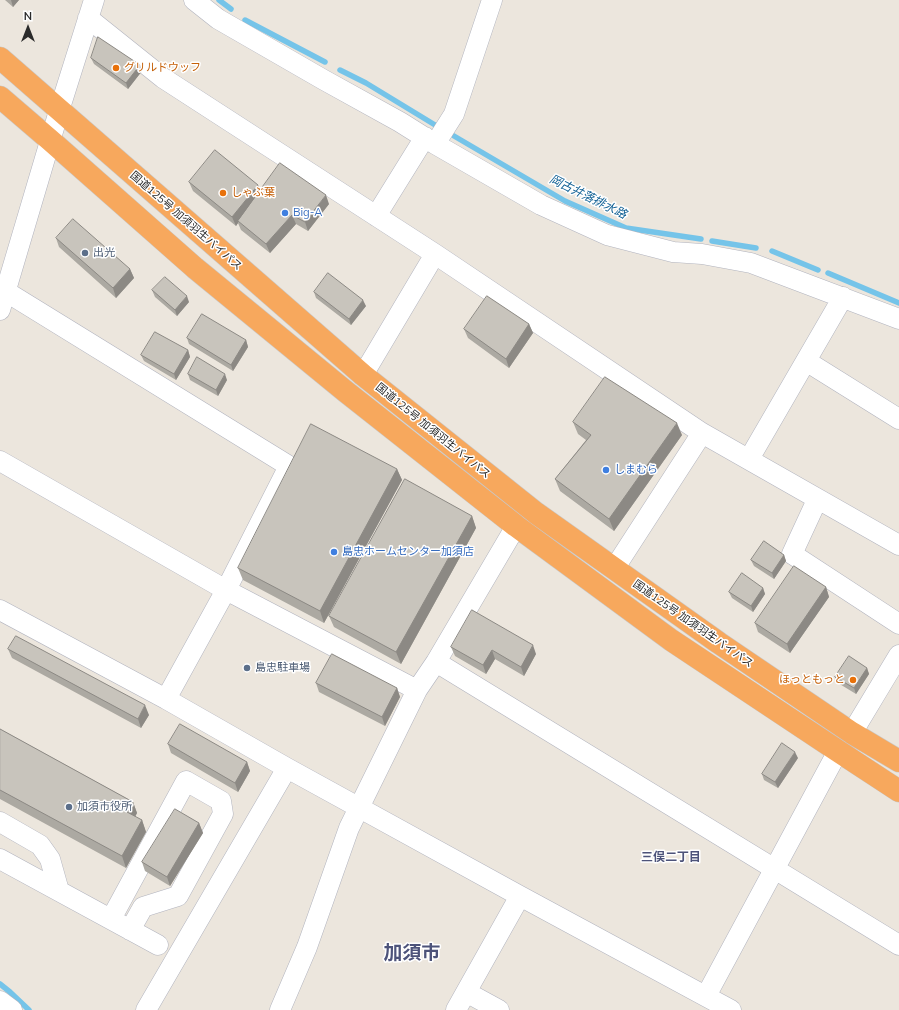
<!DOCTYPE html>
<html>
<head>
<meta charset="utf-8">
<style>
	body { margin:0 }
	#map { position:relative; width:899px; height:1010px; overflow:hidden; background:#ece6dd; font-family:Mulish,sans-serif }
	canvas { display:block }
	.north { position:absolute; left:8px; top:8px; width:40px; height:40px; -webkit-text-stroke:3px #fff; paint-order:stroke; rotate:0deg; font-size:11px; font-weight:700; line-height:16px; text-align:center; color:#2b2b2b }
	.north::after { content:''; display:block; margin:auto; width:14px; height:18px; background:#2b2b2b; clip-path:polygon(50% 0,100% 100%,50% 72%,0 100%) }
</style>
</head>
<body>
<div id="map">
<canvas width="899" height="1010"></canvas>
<div class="north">N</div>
</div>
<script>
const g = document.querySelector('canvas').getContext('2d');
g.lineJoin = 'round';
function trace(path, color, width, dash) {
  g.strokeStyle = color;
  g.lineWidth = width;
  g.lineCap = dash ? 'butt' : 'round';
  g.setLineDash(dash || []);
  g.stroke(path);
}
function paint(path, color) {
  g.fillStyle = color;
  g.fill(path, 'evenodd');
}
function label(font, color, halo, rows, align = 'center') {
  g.font = font + ' Mulish,"Noto Sans JP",sans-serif';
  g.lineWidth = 3;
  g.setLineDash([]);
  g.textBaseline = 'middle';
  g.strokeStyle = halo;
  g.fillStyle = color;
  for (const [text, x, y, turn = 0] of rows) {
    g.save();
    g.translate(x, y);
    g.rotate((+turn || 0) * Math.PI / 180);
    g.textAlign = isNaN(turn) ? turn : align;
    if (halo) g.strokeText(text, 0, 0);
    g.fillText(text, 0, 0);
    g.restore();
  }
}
trace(new Path2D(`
	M219,0L231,9
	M245,20L325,62
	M340,70L366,83L440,128
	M454,136L565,201L626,228L701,239
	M712,241L756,248
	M772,251L818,270
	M828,273L899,303
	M0,984L10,992L29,1010`), '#75c4e9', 5.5);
const minor = new Path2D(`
	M194,0L218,19L324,80L400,122L435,144L541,205L607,235L673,252L702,254L751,263L899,319
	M88,18L163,78L435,254L702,433L899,545
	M435,144L454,114L492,0
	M376,216L425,137
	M0,290L5,291L289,466L226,590L166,699
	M0,310L59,111L94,0
	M806,361L899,419
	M363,375L435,254
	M749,459L843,297
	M0,461L226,590L417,690
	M817,500L792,554L899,624
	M614,569L702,433
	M0,610L166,699L287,768L520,896L731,1010
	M436,662L899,945
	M852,733L899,655
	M0,822L40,845L50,859L59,891
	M0,859L158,945
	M111,919L186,781L221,801L223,814L178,896L143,907L130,930
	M466,992L499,1010
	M706,996L838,751
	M0,1001L12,1010
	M146,1010L287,768
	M280,1010L307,947L349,828L417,690L436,662L516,526
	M456,1010L520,896`);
const highway = new Path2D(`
	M0,58L363,375L536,513L719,643L852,733L899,761
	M0,97L50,140L195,268L345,391L516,526L671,640L838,751L899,791`);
trace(minor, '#b1b3be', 21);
trace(highway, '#c8c8c8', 23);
trace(minor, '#fff', 20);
trace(highway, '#f7a85d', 22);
paint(new Path2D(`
	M5,0H19L13,7Z
	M91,58L142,71L128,89L94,64Z
	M189,182L260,191L329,204L308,231L296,224L270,253L241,230L238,223L236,226L193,191Z
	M56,238L130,269L134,278L116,298L59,247Z
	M152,290L189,302L177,316L155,297Z
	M314,292L366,306L351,325L316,298Z
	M529,324L533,333L509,368L468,338L464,329Z
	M187,338L246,340L248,347L233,371L189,344Z
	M188,350L190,357L176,380L144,361L141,355Z
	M188,374L227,380L218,396L190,380Z
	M573,422L682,435L614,531L560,491L555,479L586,440L578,434Z
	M397,469L402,480L324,623L243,580L238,568Z
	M472,516L476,528L401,664L334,627L329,616Z
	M784,555L786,561L774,579L754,566L751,560Z
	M826,587L829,597L790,653L758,632L755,623Z
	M763,588L765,594L753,612L732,598L729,592Z
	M451,647L536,654L524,676L495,659L486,674L455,656Z
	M8,649L149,715L141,728L12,658Z
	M867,668L869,674L856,694L838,683L835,677Z
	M316,683L397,688L400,697L385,726L319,692Z
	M0,729L133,802L137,813L135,817L142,820L146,832L126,868L0,799Z
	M168,744L247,762L250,771L238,792L171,753Z
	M798,758L778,788L764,780L762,774Z
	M199,823L203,833L170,886L145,871L142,862Z`), '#aca9a2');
paint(new Path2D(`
	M11,0H19L13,7Z
	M140,65L142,71L128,89L126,83Z
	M258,185L262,194L238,221V223L236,226L232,217Z
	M326,195L329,204L308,231L305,222Z
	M292,215L296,224L270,253L266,244Z
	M130,269L134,278L116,298L113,288Z
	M187,296L189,302L177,316L175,310Z
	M363,300L366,306L351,325L349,319Z
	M529,324L533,333L509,368L506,359Z
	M246,340L248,347L233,371L231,365Z
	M188,350L190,357L176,380L174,374Z
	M225,374L227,380L218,396L216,390Z
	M677,423L682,435L614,531L609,519Z
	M397,469L402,480L324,623L320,611Z
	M472,516L476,528L401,664L396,652Z
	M784,555L786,561L774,579L772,573Z
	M826,587L829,597L790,653L787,644Z
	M763,588L765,594L753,612L751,606Z
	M533,645L536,654L524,676L521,667Z
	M492,650L495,659L486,674L483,665Z
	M867,668L869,674L856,694L854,688Z
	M397,688L400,697L385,726L382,717Z
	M145,705L149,715L141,728L138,719Z
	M795,752L798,758L778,788L775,782Z
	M247,762L250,771L238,792L235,783Z
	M133,802L137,813L131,824L127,812Z
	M142,820L146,832L126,868L122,856Z
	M199,823L203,833L170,886L167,877Z`), '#8c8984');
const building = new Path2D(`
	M98,37L140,65L126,83L91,58Z
	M215,150L258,185L232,217L189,182Z
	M280,163L326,195L305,222L292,215L266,244L238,221Z
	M73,219L130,269L113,288L56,238Z
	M328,273L363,300L349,319L314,292Z
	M165,277L187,296L175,310L152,290Z
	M487,296L529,324L506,359L464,329Z
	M202,314L246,340L231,365L187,338Z
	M155,332L188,350L174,374L141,355Z
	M197,357L225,374L216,390L188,374Z
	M605,377L677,423L609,519L555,479L591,435L573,422Z
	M311,424L397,469L320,611L238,568Z
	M405,479L472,516L396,652L329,616Z
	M764,541L784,555L772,573L751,560Z
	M794,566L826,587L787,644L755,623Z
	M742,573L763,588L751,606L729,592Z
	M472,610L533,645L521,667L492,650L483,665L451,647Z
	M16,636L145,705L138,719L8,649Z
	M332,654L397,688L382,717L316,683Z
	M849,656L867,668L854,688L835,677Z
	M180,724L247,762L235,783L168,744Z
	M0,729L133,802L127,812L142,820L122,856L0,790Z
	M782,743L795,752L775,782L762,774Z
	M175,809L199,823L167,877L142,862Z`);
paint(building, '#c8c4bc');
trace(building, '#8c8984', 1);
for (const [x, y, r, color] of [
	[116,68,4,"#e8710a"],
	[223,193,4,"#e8710a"],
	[285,213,4,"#3f7fe0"],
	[85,253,4,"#5c6f8a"],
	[606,470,4,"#3f7fe0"],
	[334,552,4,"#3f7fe0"],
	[247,668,4,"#5c6f8a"],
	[853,680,4,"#e8710a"],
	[69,807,4,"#5c6f8a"]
]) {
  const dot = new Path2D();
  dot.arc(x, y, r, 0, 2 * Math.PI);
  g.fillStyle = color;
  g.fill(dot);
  trace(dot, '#fff', 1.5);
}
label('11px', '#c56008', '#fff', [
	["グリルドウッフ",124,68],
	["しゃぶ葉",231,193],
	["ほっともっと",845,680,"right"]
], 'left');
label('11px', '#366cbe', '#fff', [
	["Big-A",293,213],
	["しまむら",614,470],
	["島忠ホームセンター加須店",342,552]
], 'left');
label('11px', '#2b2b2b', '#fff', [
	["国道125号 加須羽生バイパス",186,221,41],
	["国道125号 加須羽生バイパス",433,431,39],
	["国道125号 加須羽生バイパス",693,624,35]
]);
label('11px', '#4e5e75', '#fff', [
	["出光",93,253],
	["島忠駐車場",255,668],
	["加須市役所",77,807]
], 'left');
label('italic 12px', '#136296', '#fff', [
	["岡古井落排水路",588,197,26]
]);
label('bold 12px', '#4d537a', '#fff', [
	["三俣二丁目",671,857]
]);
label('bold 19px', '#4d537a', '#fff', [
	["加須市",412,953]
]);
</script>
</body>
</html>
